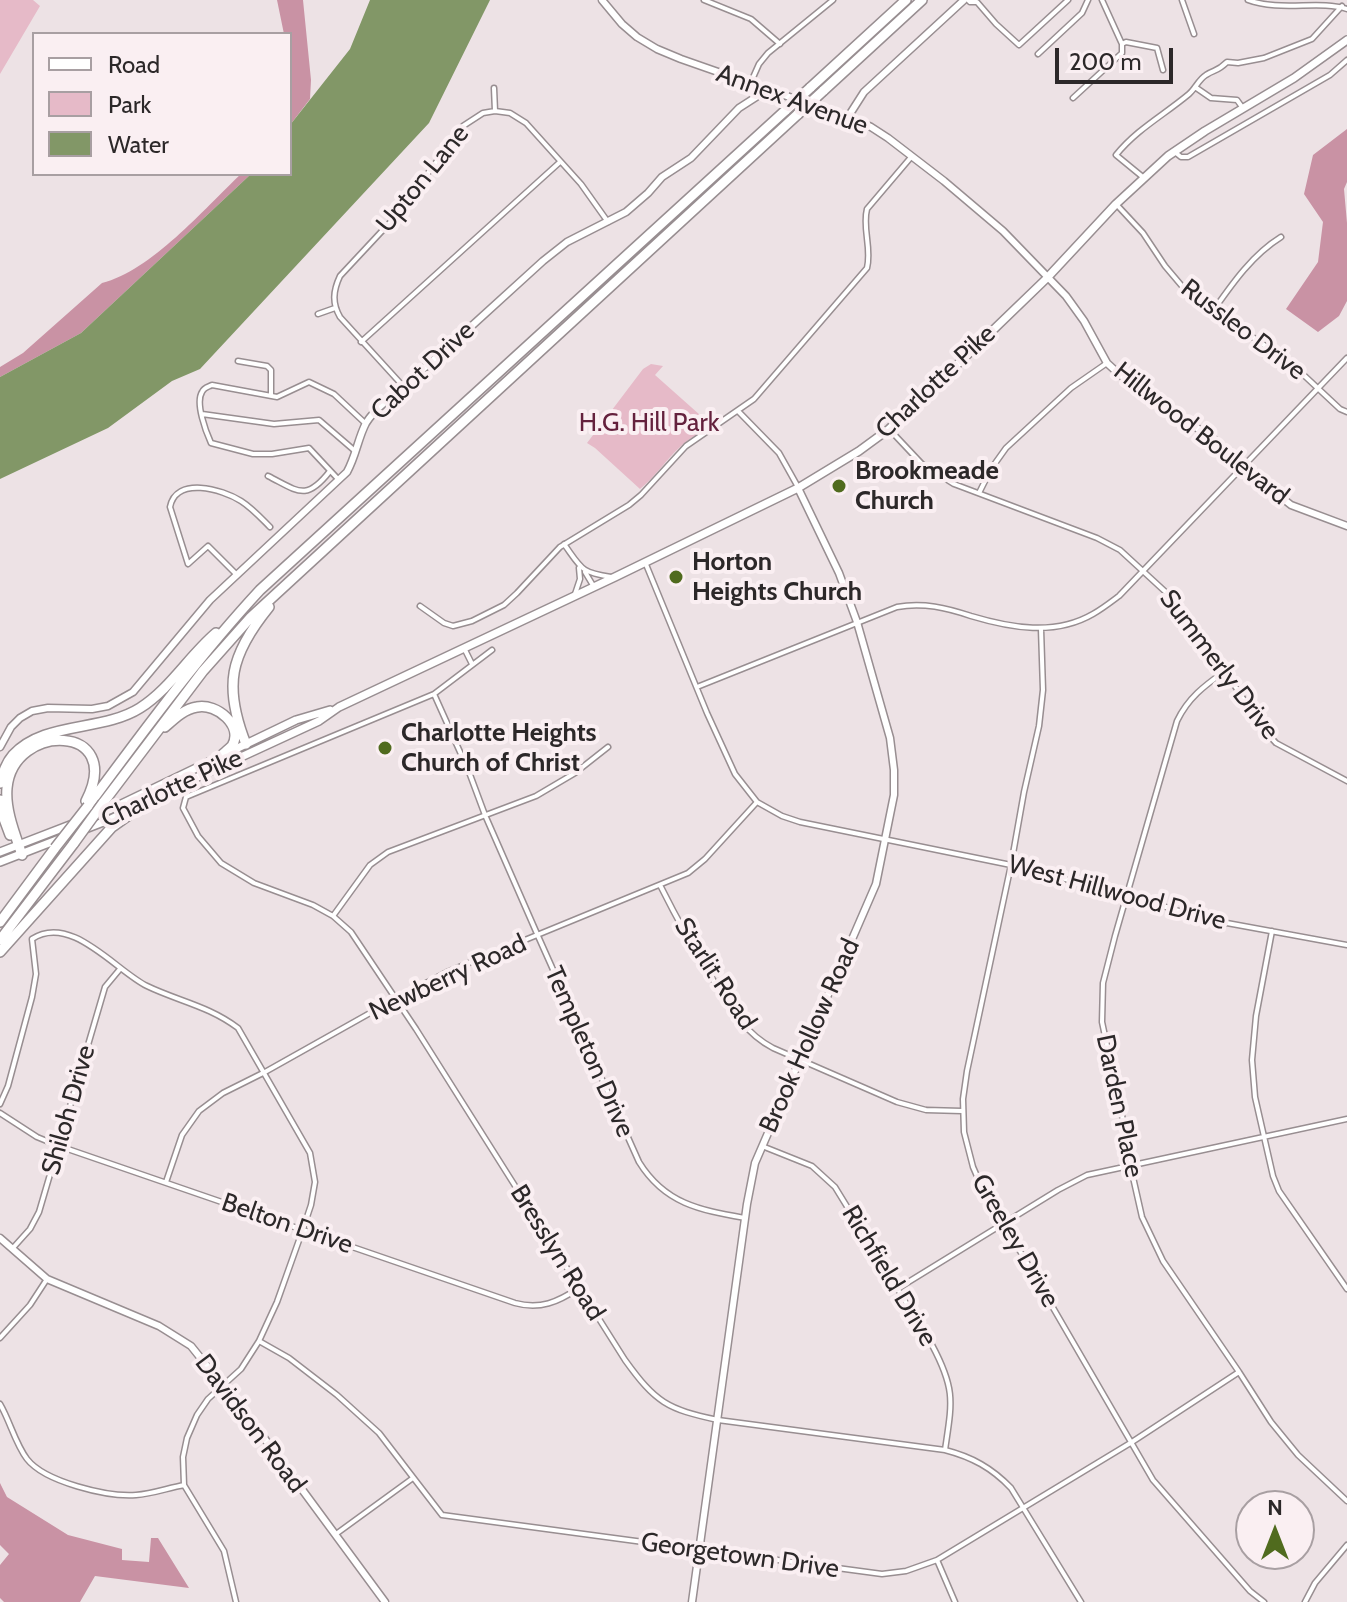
<!DOCTYPE html>
<html>
<head>
<meta charset="utf-8">
<style>
	body { margin:0 }
	#map { position:relative; width:1347px; height:1602px; overflow:hidden; background:#ede2e5; font-family:Cabin,sans-serif }
	canvas { display:block }
	.legend { position:absolute; left:32px; top:32px; width:260px; height:144px; box-sizing:border-box; background:#faeff2; border:2px solid #a89fa2; margin:0; padding:10px 14px; list-style:none; font-size:24px; color:#2c2829 }
	.legend li { display:flex; align-items:center; gap:16px; height:40px }
	.legend b { width:40px; border:2px solid #a89fa2 }
	.north { position:absolute; left:1235px; top:1490px; width:80px; height:80px; box-sizing:border-box; background:#faeff2; border:2px solid #a89fa2; border-radius:50%; rotate:0deg; font-size:22px; font-weight:700; line-height:32px; text-align:center; color:#2c2829 }
	.north::after { content:''; display:block; margin:auto; width:28px; height:36px; background:#506b1e; clip-path:polygon(50% 0,100% 100%,50% 72%,0 100%) }
	.scale { position:absolute; left:1055px; top:48px; width:118px; height:36px; box-sizing:border-box; border:4px solid #2c2829; border-top:0; padding-left:10px; font-size:24px; line-height:28px; white-space:nowrap; color:#2c2829; -webkit-text-stroke:6px #faeff2; paint-order:stroke }
</style>
</head>
<body>
<div id="map">
<canvas width="1347" height="1602"></canvas>
<ul class="legend">
<li><b style="height:10px;background:#fff"></b>Road</li>
<li><b style="height:22px;background:#e6bac8"></b>Park</li>
<li><b style="height:22px;background:#829767"></b>Water</li>
</ul>
<div class="north">N</div>
<div class="scale">200 m</div>
</div>
<script>
const g = document.querySelector('canvas').getContext('2d');
g.lineJoin = 'round';
function paint(path, color) {
  g.fillStyle = color;
  g.fill(path, 'evenodd');
}
function trace(path, color, width, dash) {
  g.strokeStyle = color;
  g.lineWidth = width;
  g.lineCap = dash ? 'butt' : 'round';
  g.setLineDash(dash || []);
  g.stroke(path);
}
function label(font, color, halo, rows, align = 'center') {
  g.font = font + ' Cabin,sans-serif';
  g.lineWidth = 8;
  g.setLineDash([]);
  g.textBaseline = 'middle';
  g.strokeStyle = halo;
  g.fillStyle = color;
  for (const [text, x, y, turn = 0] of rows) {
    g.save();
    g.translate(x, y);
    g.rotate((+turn || 0) * Math.PI / 180);
    g.textAlign = isNaN(turn) ? turn : align;
    if (halo) g.strokeText(text, 0, 0);
    g.fillText(text, 0, 0);
    g.restore();
  }
}
paint(new Path2D(`
	M0,0H33L40,6L0,74Z
	M651,364L663,366L655,375L709,423C702,433 689,438 680,447C666,460 655,477 640,489L595,448L587,443L643,369Z`), '#e6bac8');
paint(new Path2D(`
	M277,0H303L311,80L310,99L290,125V34H284Z
	M1347,129V182L1344,189L1347,223V301L1339,316L1318,332L1286,309L1318,262L1323,222L1304,194L1313,155Z
	M241,174H251L81,333L0,377V367L23,353L102,283C151,271 204,209 241,174Z
	M0,1483L7,1497L68,1535L122,1549V1560L149,1562L151,1538H158L189,1588L95,1576L80,1602H4L0,1598V1565L9,1554L0,1545Z`), '#c992a4');
paint(new Path2D(`
	M370,0H490L429,123L200,369L172,381L108,428L0,479V377L81,333L251,174H290V125L350,49Z`), '#829767');
const street = new Path2D(`
	M704,0L751,19L780,44
	M968,0L970,2H977L996,24L1019,45L1068,0
	M1182,0L1194,34
	M1248,0C1280,12 1319,0 1347,9
	M1122,44L1126,42L1157,48L1163,70
	M1038,54L1082,13L1088,0
	M751,82L759,64L768,53L833,0
	M1195,87L1211,98L1237,100L1242,107
	M494,88L495,111
	M1073,98L1122,53V44L1102,0
	M1176,153L1181,157H1188L1330,75L1347,60
	M1144,178L1116,155C1137,129 1164,115 1189,94C1195,89 1199,79 1206,75C1215,69 1217,72 1227,62L1238,63L1264,58L1312,39L1342,6
	M1116,204L1143,233L1165,266L1187,292L1293,365L1340,409L1347,412
	M1213,311C1232,284 1252,255 1281,237
	M318,314L335,308
	M361,342L560,162
	M238,361L267,366L271,370V396
	M403,386L340,317C332,303 333,291 340,276L396,216L463,126L483,113L495,111L510,113L526,123L581,184L608,222
	M738,411L779,453L798,487
	M202,414L274,424L319,420L355,451
	M890,430L922,464L954,484L1097,538L1120,550L1170,596L1210,648L1263,729L1276,743L1347,781
	M268,476C298,491 306,502 330,471
	M338,479L309,448L272,454H253L211,443C206,432 195,403 202,392C204,387 208,387 212,385L277,397L309,382L334,394L366,424
	M979,493L991,469L1006,448L1071,388L1107,363
	M564,544C582,569 580,572 611,577
	M645,562L707,713L735,774L757,802L782,816L800,822L1011,865L1127,895L1205,919L1347,945
	M585,572L594,587
	M237,575L208,546L188,564L170,507C176,476 222,489 241,501C252,508 261,518 270,527
	M575,594L580,579L579,568
	M420,606L444,623L453,626L472,621L504,605L517,593L560,547L629,505L641,495L686,446L754,399L867,268C872,248 862,228 867,209L912,156
	M1041,629L1043,690L1039,726L1024,792L1011,865L967,1071L963,1099L964,1132L973,1167L987,1199L1023,1256L1153,1480L1250,1591L1264,1602
	M464,648L472,664
	M492,650L434,694L186,797L183,808L198,836L221,863L254,883L313,905L333,916L351,932L416,1029L625,1360C656,1403 667,1409 718,1420L945,1450C972,1457 992,1468 1011,1488L1081,1602
	M1225,671C1204,686 1188,698 1177,721L1115,936L1103,983L1102,1022L1124,1125L1130,1164L1142,1217L1163,1261L1239,1372L1271,1422L1298,1455L1347,1501
	M697,687L897,607C923,602 947,608 971,616C1011,628 1055,636 1093,614C1102,609 1111,602 1119,596L1347,358
	M434,694L469,772L485,815L538,936L639,1162C665,1204 700,1210 745,1218
	M660,885C676,917 693,948 712,978C729,1006 744,1033 773,1048L897,1102L926,1110L962,1111
	M333,916L370,865L388,852L536,796L575,773L608,747
	M1272,931L1256,1016L1252,1060L1255,1097L1273,1176L1279,1191L1347,1289
	M0,1104L8,1086L32,997L36,974L32,939C71,913 116,971 147,986C178,1001 209,1006 238,1028L310,1153L315,1182L311,1205L303,1229L277,1302L259,1341L241,1369L208,1399L197,1415L187,1438L183,1457L184,1485L224,1551L236,1602
	M0,1113L37,1137L59,1146L515,1303C540,1310 558,1302 579,1288
	M762,1146L812,1166L835,1187L932,1345C956,1390 952,1402 945,1450
	M166,1182L182,1135L199,1111L223,1093L265,1072L395,999L447,972L688,873L705,859L757,802
	M12,1249L30,1229L39,1212L105,987L120,969
	M897,1289L1058,1190L1087,1175L1347,1119
	M0,1338L30,1305L47,1279
	M259,1341L289,1358L337,1395L379,1433L442,1515L882,1574L906,1571L937,1560L1132,1442L1239,1372
	M0,1404C10,1421 15,1443 27,1459C45,1482 107,1497 136,1495C152,1494 168,1488 184,1485
	M336,1534L413,1478
	M937,1560L955,1602
	M1305,1602L1315,1583L1347,1545`);
const secondary = new Path2D(`
	M602,0L622,24L637,37L657,49L681,59L798,100
	M809,104L848,117L871,127L888,138L944,181L1003,231L1066,296L1084,321L1107,363L1119,374L1137,388L1215,440L1244,468L1291,505L1347,526
	M848,117L864,92L964,0
	M0,747L11,727L20,718L32,711L48,708L92,709L108,706L133,692L210,600L347,472C356,456 358,438 366,423C371,415 377,409 384,403L454,342L543,261L567,242L626,212L648,193L662,177L691,158L739,108L767,90
	M0,1238L47,1279L159,1326L191,1346L256,1427L385,1602
	M692,1602L747,1204L755,1163L876,884L894,795V770L890,738L857,622L839,573L798,488`);
const primary = new Path2D(`
	M148,800L319,721L339,707L615,577L798,488L859,451L889,429L962,360L1047,278L1116,204L1168,156L1205,131L1294,78L1347,40
	M0,852L109,810L296,720L330,710
	M0,862L111,819L134,808`);
const highway = new Path2D(`
	M810,88L906,0
	M823,91L922,0
	M165,727C174,719 184,709 197,707C217,703 244,726 232,746C230,748 224,753 222,755
	M246,744C223,686 230,655 269,607
	M0,783C3,773 6,763 13,755C44,721 102,732 140,708C170,689 189,656 216,633
	M0,800V808L10,835
	M103,803L203,671L251,617L798,114
	M88,806C143,732 197,658 260,590L786,110
	M22,855C15,834 5,810 7,788C13,722 126,723 86,801
	M0,922L55,848
	M0,940L74,843
	M0,952L112,827L150,800`);
trace(street, '#988e91', 7);
trace(secondary, '#988e91', 9);
trace(primary, '#988e91', 10);
trace(highway, '#988e91', 12);
trace(street, '#fff', 4);
trace(secondary, '#fff', 6);
trace(primary, '#fff', 7);
trace(highway, '#fff', 9);
const highwayBridge = new Path2D(`
	M786,110L810,88
	M798,114L823,91
	M74,843L103,803
	M55,848L88,806`);
trace(highwayBridge, '#988e91', 12, []);
trace(highwayBridge, '#fff', 9);
for (const [x, y, r, color] of [
	[839,486,8,"#506b1e"],
	[676,577,8,"#506b1e"],
	[385,748,8,"#506b1e"]
]) {
  const dot = new Path2D();
  dot.arc(x, y, r, 0, 2 * Math.PI);
  g.fillStyle = color;
  g.fill(dot);
  trace(dot, '#faeff2', 3);
}
label('26px', '#2c2829', '#faeff2', [
	["Annex Avenue",792,100,20],
	["Upton Lane",423,179,-51],
	["Russleo Drive",1243,330,37],
	["Cabot Drive",423,371,-43],
	["Charlotte Pike",936,382,-43],
	["Hillwood Boulevard",1201,434,38],
	["Summerly Drive",1219,665,53],
	["Charlotte Pike",172,789,-25],
	["West Hillwood Drive",1117,893,15],
	["Starlit Road",715,974,57],
	["Newberry Road",448,978,-25],
	["Brook Hollow Road",810,1036,-66],
	["Templeton Drive",589,1052,66],
	["Darden Place",1119,1106,78],
	["Shiloh Drive",69,1110,-74],
	["Belton Drive",287,1224,19],
	["Greeley Drive",1015,1241,60],
	["Bresslyn Road",557,1253,58],
	["Richfield Drive",889,1276,59],
	["Davidson Road",250,1424,53],
	["Georgetown Drive",740,1556,8]
]);
label('26px', '#64213d', '#faeff2', [
	["H.G. Hill Park",649,423]
]);
label('bold 26px', '#2c2829', '#faeff2', [
	["Brookmeade",855,471],
	["Church",855,501],
	["Horton",692,562],
	["Heights Church",692,592],
	["Charlotte Heights",401,733],
	["Church of Christ",401,763]
], 'left');
</script>
</body>
</html>
